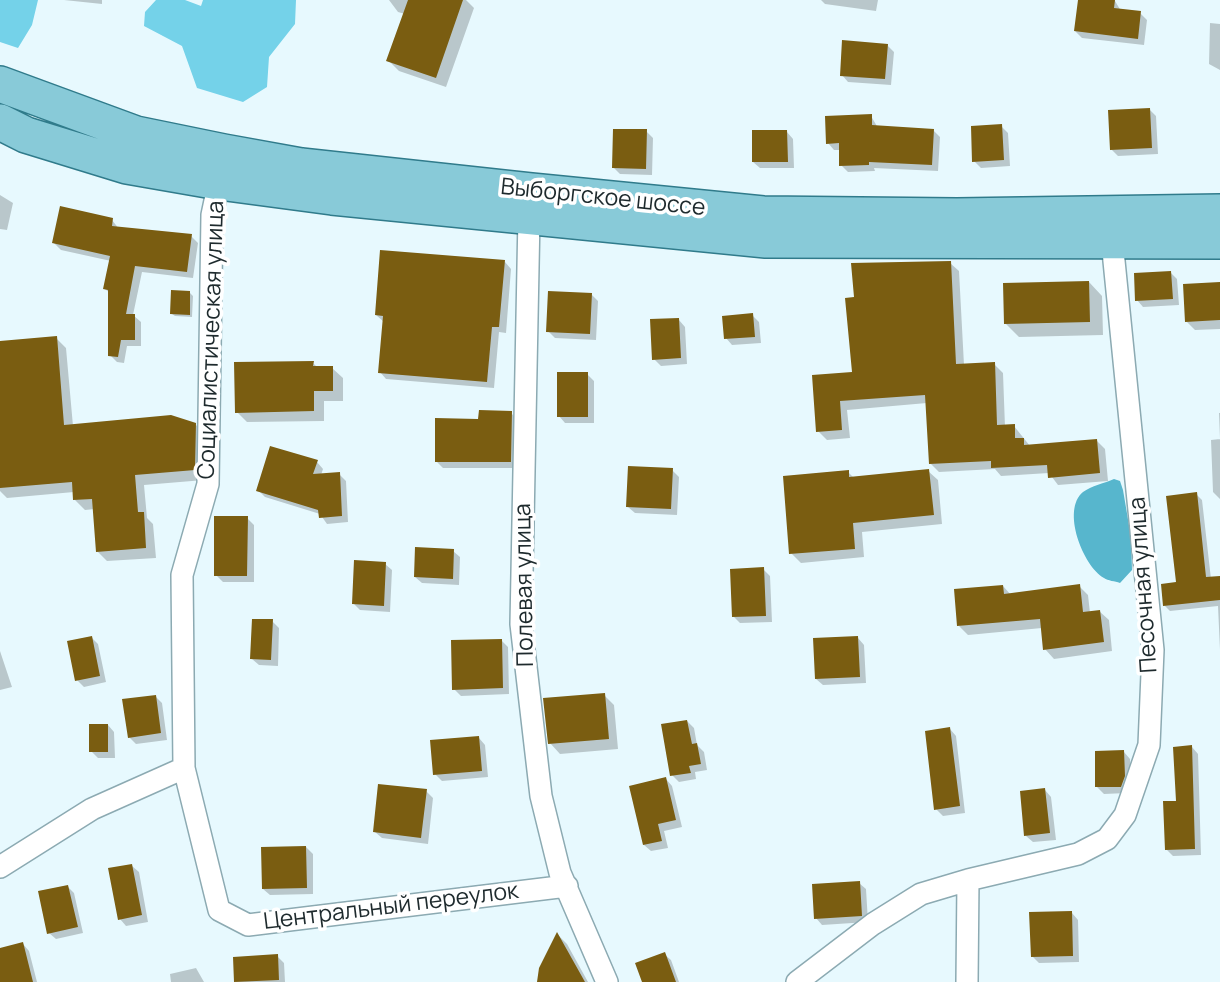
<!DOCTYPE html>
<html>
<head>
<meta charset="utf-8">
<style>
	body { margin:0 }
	canvas { display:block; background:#e7f9fe }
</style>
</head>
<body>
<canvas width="1220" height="982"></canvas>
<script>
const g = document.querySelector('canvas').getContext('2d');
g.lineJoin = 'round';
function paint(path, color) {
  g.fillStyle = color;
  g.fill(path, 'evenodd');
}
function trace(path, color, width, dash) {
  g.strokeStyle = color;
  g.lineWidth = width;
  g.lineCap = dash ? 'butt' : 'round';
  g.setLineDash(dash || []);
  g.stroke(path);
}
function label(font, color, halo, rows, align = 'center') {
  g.font = font + ' Manrope,sans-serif';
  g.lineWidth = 7;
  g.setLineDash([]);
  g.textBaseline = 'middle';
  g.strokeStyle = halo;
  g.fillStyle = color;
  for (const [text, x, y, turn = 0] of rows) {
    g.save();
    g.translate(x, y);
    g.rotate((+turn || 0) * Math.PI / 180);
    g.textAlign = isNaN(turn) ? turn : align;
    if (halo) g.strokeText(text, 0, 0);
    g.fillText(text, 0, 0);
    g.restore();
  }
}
paint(new Path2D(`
	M0,0H38L32,25L18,48L0,42Z
	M156,0H185L201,6L203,0H296L295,24L269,57L267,87L243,102L197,88L182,46L144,26L145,12Z`), '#74d2e9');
paint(new Path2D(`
	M1114,479L1120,481L1123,490L1131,537L1132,570L1120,583C1115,581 1108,581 1104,578C1083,566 1061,510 1083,492C1091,486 1105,483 1114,479Z`), '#57b6cd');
paint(new Path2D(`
	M64,0H102V4Z
	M389,0H466L474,8L446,87L399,71L388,60L405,14L398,12Z
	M821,0H878L876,11L825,4Z
	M1079,0L1115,1L1121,11L1140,13L1147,20L1144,45L1082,38L1075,31Z
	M1210,23L1220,24V70L1209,64Z
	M887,45L894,52L891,85L848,82L842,75Z
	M1149,109L1156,116L1158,154L1118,156L1111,149Z
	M871,116L878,128L933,130L940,137L938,171L874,168L875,171L848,172L841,165V150H834L828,143Z
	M1001,126L1008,133L1010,166L981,168L974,161Z
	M646,131L653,138L652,175L620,174L613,167Z
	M787,132L793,139L794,168H760L753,162Z
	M0,195L13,203L7,230L0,229Z
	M112,220L119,229L191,236L198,243L193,278L142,272L133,315L141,322V346H127L124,363L117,362L110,355V293L105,289L111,261L61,250L54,243Z
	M505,262L511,269L506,333L499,332L494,388L386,379L380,372L384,322L376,315Z
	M950,263L959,271L964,365L994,364L1003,373L1005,427L1014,426L1030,446L1097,441L1105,449L1108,481L1058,485L1049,473L1001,476L995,469L939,472L930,463L927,403L847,410L850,438L827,440L818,431L854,373Z
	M1171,273L1177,279L1179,305L1143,307L1137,300Z
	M1089,282L1102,296L1103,335L1019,337L1005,323Z
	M1220,284V329L1195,330L1186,321Z
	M190,293L193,296L192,317L175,316L172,314Z
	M591,294L598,301L596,340L555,338L548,331Z
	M752,315L759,322L761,343L732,345L726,338Z
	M679,320L685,327L687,364L661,366L654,359Z
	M56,338L66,348L73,426L195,424L205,434L204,480L144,485L147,518L153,524L156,558L107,561L97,551L95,509L85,510L75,500L74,492L7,498L0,491V343Z
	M313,363L318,368H332L343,378V401H324V421L247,422L237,412Z
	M587,374L594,381V423H565L559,416Z
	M511,413L518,420L517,468H443L437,462L480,420Z
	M1219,413H1220V499L1213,492L1211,440L1220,439Z
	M317,462L323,469L321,475L339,474L346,481L348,522L327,524L320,514L265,497L258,490Z
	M672,470L679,477L677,515L635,513L628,507Z
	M928,471L938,480L942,524L862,532L864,557L801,563L791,553L848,472L855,479Z
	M1196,494L1202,500L1211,579L1220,578V650L1218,606L1170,611L1164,605L1178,584Z
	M247,518L254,525V582H223L216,575Z
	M453,551L460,557L459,585L422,583L415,577Z
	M385,564L392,570L390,612L360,610L354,604Z
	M763,569L770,576L772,622L740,623L734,617Z
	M1003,586L1011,595L1079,586L1088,595L1090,613L1099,611L1109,620L1112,651L1054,659L1045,649L1042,628L968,635L959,626Z
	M272,621L279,628L278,666L259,665L252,659Z
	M92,638L98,644L106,682L84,687L77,680Z
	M858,638L864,645L866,683L823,685L816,679Z
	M501,640L508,647L509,694L461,696L454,689Z
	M0,651L12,687L0,690Z
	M604,695L614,705L618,749L560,754L550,743Z
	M155,696L162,703L167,740L136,744L129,737Z
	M687,721L694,728L697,745L704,752L707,770L695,772L696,779L679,782L672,775Z
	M108,725L114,732L115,758H98L91,751Z
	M950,729L956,736L965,813L943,816L936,809Z
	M479,738L485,745L488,777L442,781L435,774Z
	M1192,747L1198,754L1201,855L1173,856L1166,849Z
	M1124,752L1130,759L1131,783L1127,793L1104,794L1097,787Z
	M666,779L672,786L682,827L664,831L668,848L651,851L644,845Z
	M1045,790L1051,797L1056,840L1033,842L1026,836Z
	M426,791L433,798L428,844L382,838L375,832Z
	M306,847L313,854V894L270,895L263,889Z
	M132,866L139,872L148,922L126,926L120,919Z
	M859,883L866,889L868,922L822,925L816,918Z
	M67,886L74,893L83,933L56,939L49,933Z
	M1072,913L1078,920L1079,962L1039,963L1032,956Z
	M557,934L567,944L588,982H539Z
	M23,944L29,951L37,982H0V950Z
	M664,954L671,960L679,982H645Z
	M277,956L284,963L285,982H236L235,958Z
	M196,968L204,982H171L170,974Z`), '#0003');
paint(new Path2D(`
	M408,0H463L436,78L386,61Z
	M1078,0H1115L1114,8L1141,11L1138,39L1074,31Z
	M842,40L888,44L885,79L840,76Z
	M1150,108L1152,148L1110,150L1108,110Z
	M872,114V125L934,129L932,165L869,162V165L839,166V143L826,144L825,116Z
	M1002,124L1004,160L972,162L971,126Z
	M613,129H647L646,169L612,168Z
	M752,130H787L788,162H752Z
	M60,206L113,218L112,226L192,234L187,272L135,266L126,314H135V340H121L118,357L108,356V290L103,289L110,256L52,243Z
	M380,250L505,260L499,327H492L487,382L378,373L383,316L375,315Z
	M951,261L956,364L995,362L997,425L1015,424V438H1024V445L1097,439L1100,473L1048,478L1047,465L991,468V461L929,464L925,395L840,401L842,430L816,432L812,375L852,372L845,298L854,297L851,263Z
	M1171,271L1173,299L1135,301L1134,273Z
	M1089,281L1090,322L1004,324L1003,283Z
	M1220,282V320L1185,322L1183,284Z
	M171,290L190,291V315L170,314Z
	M548,291L592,293L590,334L546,332Z
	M753,313L755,337L724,339L722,316Z
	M679,318L681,358L652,360L650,319Z
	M57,336L64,425L171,415L196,423L195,470L135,475L138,512H144L146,548L96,552L92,499L73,500L72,482L0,488V341Z
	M314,361L313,366H333V391H314V411L235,413L234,362Z
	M557,372H588V417H557Z
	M479,410L512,411L511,462H435V418L478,419Z
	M270,446L318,460L313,474L340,472L342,516L319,518L318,510L256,491Z
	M628,466L673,468L671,509L626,507Z
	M929,469L934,515L853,523L855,549L789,554L783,476L849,470V477Z
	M1197,492L1206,577L1220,576V600L1163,606L1161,584L1176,582L1166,496Z
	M214,516H248L247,576H214Z
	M415,547L454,549L453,579L414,577Z
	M354,560L386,562L384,606L352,604Z
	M764,567L766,616L732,617L730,569Z
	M1080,584L1083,612L1100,610L1104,642L1043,650L1040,619L957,626L954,589L1003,585L1004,594Z
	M252,619H273L271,660L250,659Z
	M92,636L100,676L75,681L67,641Z
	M858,636L860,677L815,679L813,638Z
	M502,639L503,688L452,690L451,640Z
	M605,693L609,739L548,744L543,698Z
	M156,695L161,733L128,738L122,699Z
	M687,720L692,744L697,743L701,764L689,766L691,773L670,776L661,724Z
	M89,724H108V752H89Z
	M950,727L960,806L934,810L925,731Z
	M479,736L482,771L433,775L430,740Z
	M1192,745L1195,849L1165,850L1163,801H1176L1173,747Z
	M1124,750L1125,776L1121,787H1095V751Z
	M666,777L676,820L658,824L662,841L643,845L629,786Z
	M378,784L427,789L421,838L373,832Z
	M1045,788L1050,833L1024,836L1020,791Z
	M306,846L307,888L262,889L261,847Z
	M132,864L142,915L118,920L108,868Z
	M860,881L862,916L814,919L812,884Z
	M68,885L78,927L47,934L38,891Z
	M1072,911L1073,956L1031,957L1029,912Z
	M557,932L585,982H537L539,968Z
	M23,942L33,982H0V948Z
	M665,952L676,982H642L635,963Z
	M278,954L279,980L234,982L233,957Z`), '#7a5d11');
const minor = new Path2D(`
	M219,182L212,215L208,484L182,575L184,768L219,910L248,925L567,886
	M529,216L521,624L541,796L560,873L607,982
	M0,867L92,809L184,768
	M797,982L873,924L921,894L968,880
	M967,982L968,880L1078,854L1107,839L1125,815L1149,745L1153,650L1112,241`);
const primary = new Path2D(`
	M0,84L136,134L224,152L301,166L531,191L763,214L957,216L1220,212
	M0,122L26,135L127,166L219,182L332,197L766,240L1220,241`);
trace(minor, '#8caab2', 24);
trace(primary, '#307b8b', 38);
trace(minor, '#fff', 21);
trace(primary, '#88cad8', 35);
label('23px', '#1e2a2d', '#fff', [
	["Выборгское шоссе",603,198,6],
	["Социалистическая улица",212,340,-88],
	["Полевая улица",525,585,-91],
	["Песочная улица",1144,585,-94],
	["Центральный переулок",391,907,-7]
]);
</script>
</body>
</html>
